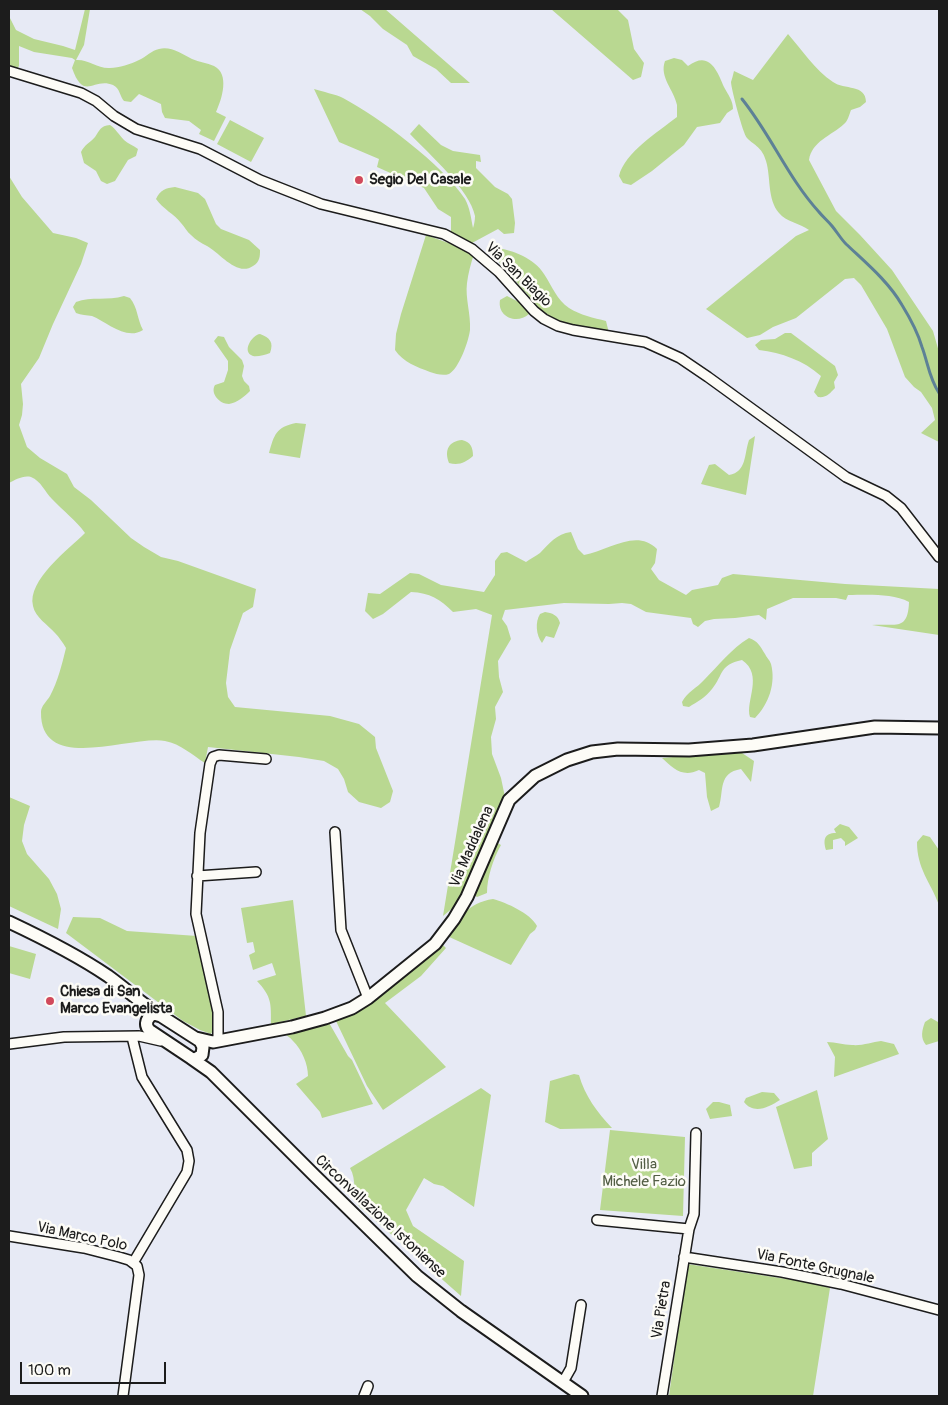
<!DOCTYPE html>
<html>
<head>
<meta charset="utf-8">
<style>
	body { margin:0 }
	#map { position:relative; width:948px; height:1405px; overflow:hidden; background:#e7eaf5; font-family:Pangolin,sans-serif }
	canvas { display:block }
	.frame { position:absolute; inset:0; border:10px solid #1c1c1c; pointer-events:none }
	.scale { position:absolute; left:20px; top:1362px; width:146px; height:22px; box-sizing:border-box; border:2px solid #1c1c1c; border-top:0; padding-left:6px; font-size:15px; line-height:18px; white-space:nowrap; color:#1c1c1c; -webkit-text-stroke:4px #fdfcf7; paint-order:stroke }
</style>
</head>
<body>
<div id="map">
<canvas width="948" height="1405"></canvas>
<div class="frame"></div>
<div class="scale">100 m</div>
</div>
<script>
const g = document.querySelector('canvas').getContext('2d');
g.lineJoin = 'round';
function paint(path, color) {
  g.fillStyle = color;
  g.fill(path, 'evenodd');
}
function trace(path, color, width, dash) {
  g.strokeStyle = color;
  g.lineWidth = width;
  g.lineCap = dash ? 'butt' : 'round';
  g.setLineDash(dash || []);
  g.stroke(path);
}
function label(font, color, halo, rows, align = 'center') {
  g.font = font + ' Pangolin,sans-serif';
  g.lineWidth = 5;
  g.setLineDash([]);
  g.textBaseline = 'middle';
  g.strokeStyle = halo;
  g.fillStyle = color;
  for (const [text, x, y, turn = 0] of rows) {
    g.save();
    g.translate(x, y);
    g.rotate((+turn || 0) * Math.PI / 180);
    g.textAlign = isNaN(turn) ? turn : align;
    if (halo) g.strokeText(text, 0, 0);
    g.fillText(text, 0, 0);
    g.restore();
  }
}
paint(new Path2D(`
	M85,9H90L84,45L76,60C88,59 98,69 110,68C119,68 131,64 139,60C146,57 152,50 159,49C171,46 182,54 192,59C199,62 207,63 214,66C230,74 222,99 216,112L226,117L214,141L199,134L201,130L189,121L165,118L162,112L161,104L139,94L131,102L124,101C120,97 120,88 113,85C93,77 84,102 72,68L75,60L72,58L34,52L19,46V66L16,70L9,66V16L16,30L34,39L63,46L75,50Z
	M360,9H385L470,83H451L436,69L413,56L407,45L383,29L370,16Z
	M551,9L618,10L628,20L634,49L644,63L641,77L633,80Z
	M788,34C802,50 815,70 833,82C844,90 866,84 866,102L860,107L851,110C849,115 848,121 844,124C831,136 812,141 809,160L836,211L860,235L892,270L933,331L939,352V442L921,433L935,420L932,408L921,392L914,387L905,377L887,329L861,285L854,278L845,279L796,318L773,327L760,335L747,338L706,309L796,236L809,230C800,223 786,222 779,213C767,199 771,177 766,161C762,147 755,146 747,138C743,134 731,88 731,82C732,79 733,75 734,71L753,80Z
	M674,58L682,60L688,66C709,50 717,70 724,87C728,95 733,100 733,109L727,113L720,123L697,127L684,145L652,171L631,185L623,183L619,176C625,152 658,132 677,117C677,113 677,109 677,105C674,90 659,77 665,61Z
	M314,89C323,92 335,94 343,98C379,117 443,165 465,199C470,208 471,218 473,228C474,225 475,220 475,216C470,190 429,154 410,134L419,124L441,145L453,151L480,155L481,162L476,161V168L495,187L508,194L512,199L515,223L514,233L504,234L498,229L472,243L451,233V217L438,209L424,188L377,167L379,159L339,142Z
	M230,120L264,138L251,162L217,144Z
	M110,125C116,129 119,135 124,140C128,144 133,145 138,149L136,156L128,160L115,181L107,184L101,181L96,171L84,163L81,152C85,144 90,143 95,137C100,130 100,126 110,125Z
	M9,176L22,197L53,233L76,238L88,243L81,264L53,324L39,358L21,384L23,404L22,415L19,425L27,447L40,458L67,474L74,487L91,500L131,538L144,547L161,557L178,561L256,589L253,607L243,613L230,650L226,683L228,697L235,707L330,716L359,724L375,737L376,748L393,791L390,802L381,808L359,802L348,792L344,779L338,769L324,761L299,757L208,747L205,763C192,755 181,744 165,741C131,735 40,775 41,712C41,706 47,701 50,696C58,681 62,664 66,648C63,643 59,637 55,633C48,625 35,617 33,606C27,580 69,549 85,533C76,520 63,511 52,499C45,492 41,481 31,477C23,475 15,480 9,483Z
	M175,187L198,193L205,199L216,224L221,229L249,240L260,250C260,256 260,262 253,266C237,277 220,253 207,246C201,243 196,240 191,235C187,232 185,227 181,223C174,214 163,209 156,199C160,190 166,188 175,187Z
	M426,235L457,246L474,254C471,263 468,274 467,283C465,298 471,314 470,330C469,340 459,369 449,374C443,376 436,374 430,372C417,367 403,362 395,350L396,334L401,314Z
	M495,248C512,249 535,259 544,274C552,286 557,300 569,308C580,315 594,318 606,321L609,333L574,326L556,320L541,310L491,253Z
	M124,296L130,298C138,308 137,319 143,330C126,341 107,322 92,316C87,315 81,315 76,313L73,307L76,302C91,296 108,301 124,296Z
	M507,296L521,303L529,314C517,325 497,317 500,300Z
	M785,333H791L835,366L838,375L834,382L835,388C830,393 827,398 818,397L814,392L821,376C803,360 782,353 759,350L755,345L761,340L775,339Z
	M260,334C270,338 274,342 270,353C265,355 257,357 253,356C241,352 252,335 260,334Z
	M218,336L224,337L229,347L242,360L244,366L242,376L244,381L249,386L250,391C245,396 237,403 229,404C219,404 210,393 215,385L224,382L228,370V361L214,341Z
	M296,423L306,424L300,458L269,453C274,435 276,427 296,423Z
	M755,436L746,495L701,484L709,465L715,464L729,475C747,472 744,454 749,440Z
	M462,440C471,442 473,448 473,456C466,462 459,466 449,463C444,450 449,441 462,440Z
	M571,532L578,549L584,555C608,551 636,528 657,549L655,563L651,569L659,580L686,595L692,590L718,585L722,578L733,574L845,584L939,589V635L872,625C895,623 908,632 909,602C892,593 867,595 848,595L846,600L836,598H793L767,609L766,620L759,615L735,618L714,619L705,621L698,627L693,624L691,618L646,612L631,604L622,603L609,604L564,603L505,610L502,619L507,626L511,639L498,661L499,677L503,692L495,707L496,719L491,737L492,754L501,778L505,797L465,898L443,916L492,615L476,609L453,612C440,599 430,593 411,592L383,614L373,619L365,611L368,593L380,594L410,573L419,574L441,585L484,592L495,575V561L501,553L507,552L526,562C530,559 536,556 540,553C550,543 556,534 571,532Z
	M545,612C552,613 558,615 560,623L554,638L546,636L542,643C536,635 535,622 540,614Z
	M749,638C758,641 760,646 765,654C766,657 770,660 771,664C776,683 769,704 755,718L750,717C745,701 764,675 742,660C719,665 724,674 712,689C706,697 697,702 689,707L683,706L682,702C687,692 697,688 704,680C719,665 731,649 749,638Z
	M739,751L754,761L751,782L741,769C718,773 724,790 719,807L711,811L707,797L705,773L699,770C682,778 673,768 662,758Z
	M9,797L30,806L24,825L22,841L27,854L49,879L57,894L61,909L58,929L9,906Z
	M840,824L849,827L858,838L845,846V842L841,838L833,840V849L826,850C823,840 824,833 836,833L834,829Z
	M923,835L930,837L939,850V905C930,881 917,869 917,842Z
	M496,842L501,845C493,859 487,878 487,893L477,897L474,895Z
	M493,899C507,903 530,913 537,926L535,930L530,934L511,965L447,936C460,917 468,903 493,899Z
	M293,900L306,1016L271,1024C271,1004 272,997 257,981L276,975L272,963L253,970L249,955L255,952L253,942L247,943L241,908Z
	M73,917L100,918L127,931L197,936L207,978L215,1027L211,1034L200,1030L183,1021L66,933Z
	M441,943L446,948L421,976L385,1003L446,1067L383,1110L367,1086L336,1021L355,1012Z
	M9,946L36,954L30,979L9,973Z
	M931,1018L938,1022L939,1041L926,1045C920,1038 922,1030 925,1022Z
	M328,1021L348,1056L352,1060L373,1104L322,1118L320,1112L296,1084L308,1076C308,1064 302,1050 293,1041C290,1037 287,1036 284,1033Z
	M881,1041L894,1044L899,1054L834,1077L835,1057L827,1042C836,1042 843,1045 852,1045C862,1046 872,1042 881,1041Z
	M574,1074L579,1075C585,1096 597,1112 612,1128L560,1129L545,1122L550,1081Z
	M481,1088L491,1095L474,1207L443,1186L434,1184L424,1178L406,1210L413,1226L464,1261L461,1296L359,1206C352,1194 357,1180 350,1168Z
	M817,1090L828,1139L812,1153V1166L794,1169L776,1107Z
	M762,1092L774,1093L780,1100C769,1107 754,1115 744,1102L746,1098Z
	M713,1102H719L730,1105L732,1116L710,1119L706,1109Z
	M610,1130L685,1137L683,1216L600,1210Z
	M687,1264L807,1282L830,1288L813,1396H669Z`), '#b9d891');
trace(new Path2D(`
	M742,99C771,135 788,178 819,212C823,217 828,221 832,226C837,232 841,239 846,244C866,263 888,281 902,305C910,318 918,333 922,347C928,363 929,378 939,393`), '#5d8196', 3);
const street = new Path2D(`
	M9,71L81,93L96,101L114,116L136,129L200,149L260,180L321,204L444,234L472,249L499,272L534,311L544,319L558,326L573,330L645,342L680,358L708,377L846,477L886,496L901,508L939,557
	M335,832L341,930L368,998
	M197,876L256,872
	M132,1037L142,1077L187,1150L189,1161L187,1172L133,1263
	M218,1041V1012L196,914L200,833L210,764L213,757L219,755L266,759
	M9,1044L64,1037L139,1036L161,1041
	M597,1220L689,1229L662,1396
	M689,1229L694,1214L696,1133
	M9,1236L84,1248L119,1257L129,1260L137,1266L139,1275L123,1396
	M684,1257L782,1272L841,1284L939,1310
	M563,1382L571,1368L581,1305
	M364,1396L368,1386`);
const secondary = new Path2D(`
	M9,922C43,938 77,955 108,976C126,989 142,1004 161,1016
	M154,1014L161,1016L200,1041L203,1047L202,1055L195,1059L191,1058L149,1030C144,1024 147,1017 154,1014Z
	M196,1038L213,1042L292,1027L325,1018L352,1008L368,998L435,944L454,919L467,897L509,800L535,776L567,760L592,752L618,749L689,750L753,745L875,727L939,728
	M191,1058L211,1072L314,1175L417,1276L461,1311L582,1396`);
trace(street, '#1c1c1c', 12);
trace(secondary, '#1c1c1c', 15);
trace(street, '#fdfcf7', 9);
trace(secondary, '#fdfcf7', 11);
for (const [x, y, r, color] of [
	[359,180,5,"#d1495b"],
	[50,1001,5,"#d1495b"]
]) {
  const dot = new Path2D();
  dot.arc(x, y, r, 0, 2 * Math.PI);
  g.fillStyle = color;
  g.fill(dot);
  trace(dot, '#fdfcf7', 2);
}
label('bold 15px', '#1c1c1c', '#fdfcf7', [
	["Segio Del Casale",369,180],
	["Chiesa di San",60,992],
	["Marco Evangelista",60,1009]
], 'left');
label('15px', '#1c1c1c', '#fdfcf7', [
	["Via San Biagio",518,275,44],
	["Via Maddalena",472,847,-66],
	["Circonvallazione Istoniense",380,1217,43],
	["Via Marco Polo",82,1237,12],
	["Via Fonte Grugnale",815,1267,12],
	["Via Pietra",662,1310,-81]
]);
label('15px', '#535e45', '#fdfcf7', [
	["Villa",644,1165],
	["Michele Fazio",644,1182]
]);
</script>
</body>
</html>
